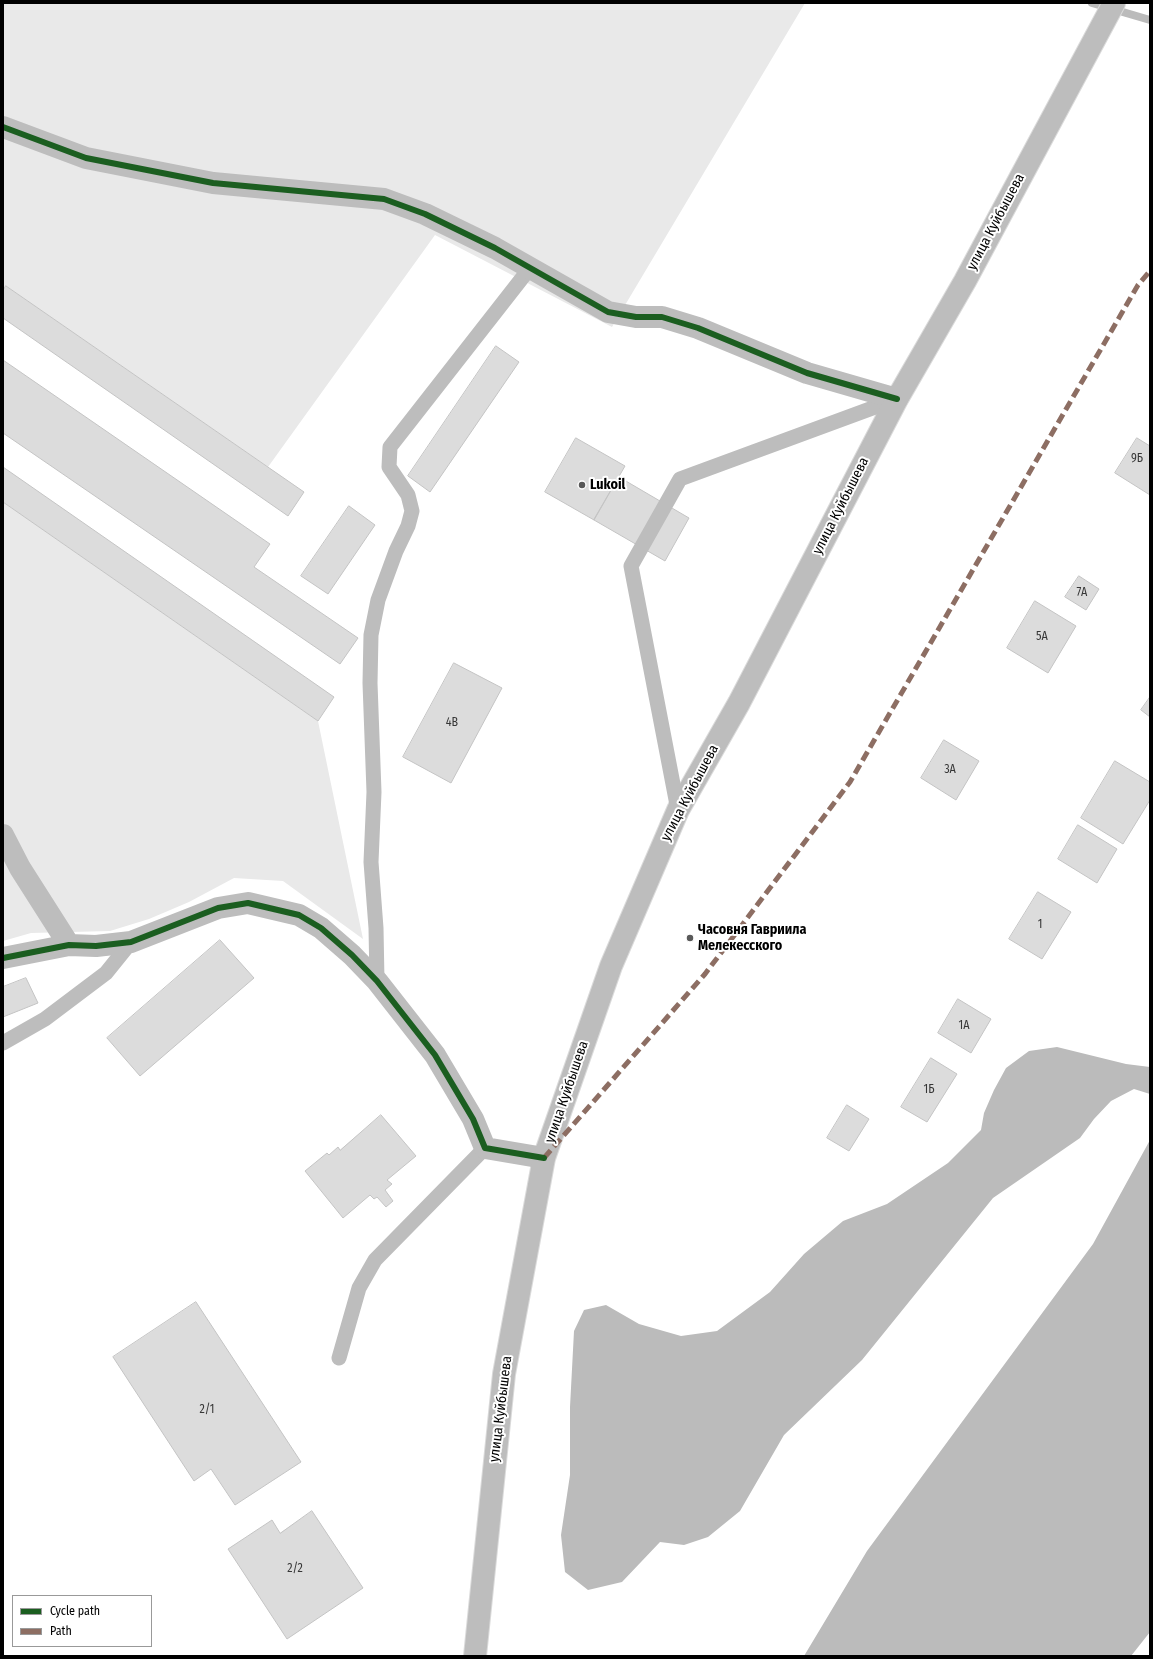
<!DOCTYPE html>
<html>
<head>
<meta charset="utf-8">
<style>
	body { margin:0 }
	#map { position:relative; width:1153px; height:1659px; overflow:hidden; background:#fff; font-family:"Fira Sans Condensed",sans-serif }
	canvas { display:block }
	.frame { position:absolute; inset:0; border:4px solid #000; pointer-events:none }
	.legend { position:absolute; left:12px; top:1595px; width:140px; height:52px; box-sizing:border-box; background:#fff; border:1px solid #999; margin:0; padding:5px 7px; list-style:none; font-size:12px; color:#000 }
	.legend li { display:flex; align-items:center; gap:8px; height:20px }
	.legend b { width:20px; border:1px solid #999 }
</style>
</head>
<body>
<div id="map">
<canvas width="1153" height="1659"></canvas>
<div class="frame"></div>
<ul class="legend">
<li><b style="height:5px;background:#1b5e20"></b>Cycle path</li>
<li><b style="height:5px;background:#8d6e63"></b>Path</li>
</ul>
</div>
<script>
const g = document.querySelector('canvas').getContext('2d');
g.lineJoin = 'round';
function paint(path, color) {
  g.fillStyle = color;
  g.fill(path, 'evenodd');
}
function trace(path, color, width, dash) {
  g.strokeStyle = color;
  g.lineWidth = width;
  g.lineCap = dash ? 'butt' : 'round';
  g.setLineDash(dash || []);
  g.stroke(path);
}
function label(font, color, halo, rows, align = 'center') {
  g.font = font + ' "Fira Sans Condensed",sans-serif';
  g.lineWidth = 4;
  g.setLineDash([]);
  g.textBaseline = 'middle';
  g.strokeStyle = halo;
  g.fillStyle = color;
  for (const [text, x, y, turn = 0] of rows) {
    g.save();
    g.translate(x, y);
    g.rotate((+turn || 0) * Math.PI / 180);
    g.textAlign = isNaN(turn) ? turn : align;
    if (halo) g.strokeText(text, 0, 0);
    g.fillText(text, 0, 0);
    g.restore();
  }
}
paint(new Path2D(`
	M3,3H805L612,327L435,235L268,467L6,286L3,291Z
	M3,502L318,721L363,939L283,881L234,878L189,902L149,919L110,931L31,933L3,941Z`), '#e9e9e9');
paint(new Path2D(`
	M1057,1047L1126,1064L1150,1067V1094L1134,1089L1111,1101L1094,1119L1080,1138L993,1198L862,1360L784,1435L740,1511L708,1537L684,1545L660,1542L622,1582L588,1590L565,1572L561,1535L570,1475V1407L574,1331L584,1310L606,1305L639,1324L681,1336L717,1331L770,1292L804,1254L843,1221L887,1204L948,1163L981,1130L984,1113L994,1090L1006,1068L1029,1051Z
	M1150,1140V1632L1131,1656H804L867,1551L1093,1244Z`), '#bbb');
trace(new Path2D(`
	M1092,3L1150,20`), '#bbb', 8);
const building = new Path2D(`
	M6,286L304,492L288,516L3,318V291Z
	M496,346L519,362L430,492L408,476Z
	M3,360L270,544L254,567L358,638L340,664L3,433Z
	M576,438L625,466L594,520L545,492Z
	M1137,438L1150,446V495L1115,473Z
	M3,467L334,697L318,721L3,502Z
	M619,477L689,518L665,561L594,520Z
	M349,506L375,525L328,594L301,576Z
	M1079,576L1099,589L1086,610L1065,597Z
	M1035,601L1076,626L1048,673L1007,648Z
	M454,663L502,688L451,783L403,757Z
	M1150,697V717L1141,710Z
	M944,740L979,761L956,800L921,778Z
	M1115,761L1150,782V800L1123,844L1081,818Z
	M1078,825L1117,849L1097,883L1058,859Z
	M1038,892L1071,912L1042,959L1009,939Z
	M220,940L254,978L140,1076L107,1038Z
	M26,978L38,1003L3,1017V987Z
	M958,999L991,1019L971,1053L938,1033Z
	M931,1058L957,1074L927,1122L901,1107Z
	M847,1105L869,1119L849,1151L827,1138Z
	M381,1115L416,1156L387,1180L392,1184L385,1190L393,1201L386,1207L377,1197L374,1199L370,1195L343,1218L305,1171L327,1153L329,1155L338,1147L340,1150Z
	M196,1302L301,1462L235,1505L211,1469L194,1481L113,1357Z
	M312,1511L363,1588L287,1639L228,1549L272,1520L280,1533Z`);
paint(building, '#dcdcdc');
trace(building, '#c4c4c4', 1);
const trunk = new Path2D(`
	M475,1656L504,1374L544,1158L611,966L678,810L739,703L897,399L965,281L1114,3`);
trace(trunk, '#dbdbdb', 24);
trace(new Path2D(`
	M678,810L631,566L680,479L897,399
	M377,981L376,928L371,862L374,792L370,683L371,635L378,600L396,551L408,526L412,511L408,495L389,467L390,447L530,268
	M3,1043L45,1019L106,973L131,942
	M339,1358L359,1288L375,1260L485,1148`), '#bdbdbd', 15);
trace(new Path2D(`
	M3,127L86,158L213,183L384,199L425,214L495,248L608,312L636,317H662L698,328L807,373L897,399
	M3,835L20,868L69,945
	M3,958L69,945L96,946L131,942L218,908L248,903L299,915L321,928L352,955L377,981L435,1055L473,1119L485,1148L544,1158`), '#bdbdbd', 22);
trace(trunk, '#bdbdbd', 22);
trace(new Path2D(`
	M544,1158L705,974L850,782L1138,285L1150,271`), '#8d6e63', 5, [10, 5]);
trace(new Path2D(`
	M3,127L86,158L213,183L384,199L425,214L495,248L608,312L636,317H662L698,328L807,373L897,399
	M3,958L69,945L96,946L131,942L218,908L248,903L299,915L321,928L352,955L377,981L435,1055L473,1119L485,1148L544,1158`), '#1b5e20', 6);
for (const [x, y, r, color] of [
	[582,485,4,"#595959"],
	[690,938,4,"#595959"]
]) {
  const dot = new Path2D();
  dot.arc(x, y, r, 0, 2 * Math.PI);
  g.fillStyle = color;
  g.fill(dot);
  trace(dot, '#fff', 1.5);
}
label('12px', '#373737', null, [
	["9Б",1137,459],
	["7А",1082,593],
	["5А",1042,637],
	["4В",452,723],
	["3А",950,770],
	["1",1040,925],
	["1А",964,1026],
	["1Б",929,1090],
	["2/1",207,1410],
	["2/2",295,1569]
]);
label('14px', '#000', '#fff', [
	["улица Куйбышева",996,222,-62],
	["улица Куйбышева",841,506,-63],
	["улица Куйбышева",690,793,-62],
	["улица Куйбышева",567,1092,-71],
	["улица Куйбышева",501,1409,-83]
]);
label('bold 14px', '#000', '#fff', [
	["Lukoil",590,485],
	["Часовня Гавриила",698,930],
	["Мелекесского",698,946]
], 'left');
</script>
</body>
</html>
